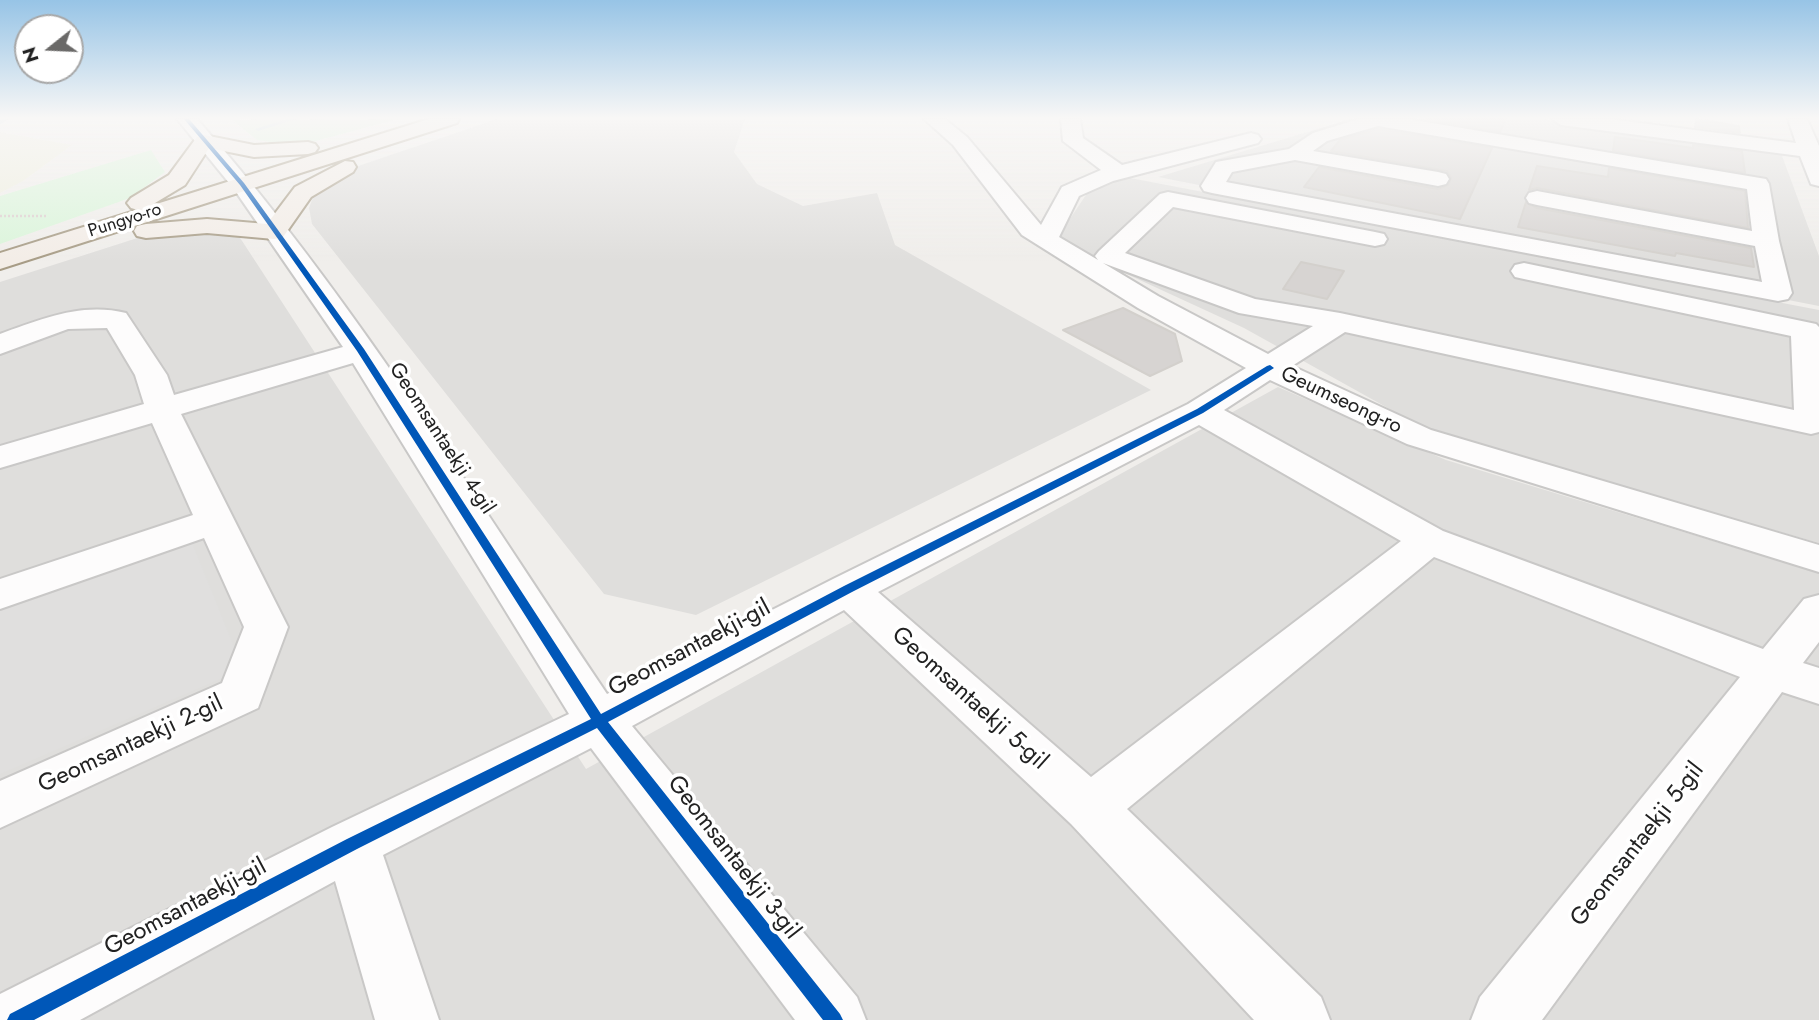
<!DOCTYPE html>
<html>
<head>
<meta charset="utf-8">
<style>
	body { margin:0 }
	#map { position:relative; width:1819px; height:1020px; overflow:hidden; background:#f0eeeb; font-family:Jost,sans-serif }
	canvas { display:block }
	.north { position:absolute; left:14px; top:14px; width:70px; height:70px; box-sizing:border-box; background:#fff; border:2px solid #a7a7a7; border-radius:50%; rotate:252deg; font-size:19px; font-weight:700; line-height:28px; text-align:center; color:#222 }
	.north::after { content:''; display:block; margin:auto; width:24px; height:32px; background:#6a6968; clip-path:polygon(50% 0,100% 100%,50% 72%,0 100%) }
</style>
</head>
<body>
<div id="map">
<canvas width="1819" height="1020"></canvas>
<div class="north">N</div>
</div>
<script>
const g = document.querySelector('canvas').getContext('2d');
g.lineJoin = 'round';
function paint(path, color) {
  g.fillStyle = color;
  g.fill(path, 'evenodd');
}
function trace(path, color, width, dash) {
  g.strokeStyle = color;
  g.lineWidth = width;
  g.lineCap = dash ? 'butt' : 'round';
  g.setLineDash(dash || []);
  g.stroke(path);
}
function label(font, color, halo, rows, align = 'center') {
  g.font = font + ' Jost,sans-serif';
  g.lineWidth = 7;
  g.setLineDash([]);
  g.textBaseline = 'middle';
  g.strokeStyle = halo;
  g.fillStyle = color;
  for (const [text, x, y, turn = 0] of rows) {
    g.save();
    g.translate(x, y);
    g.rotate((+turn || 0) * Math.PI / 180);
    g.textAlign = isNaN(turn) ? turn : align;
    if (halo) g.strokeText(text, 0, 0);
    g.fillText(text, 0, 0);
    g.restore();
  }
}
paint(new Path2D(`
	M497,119H745L734,152L757,184L803,206L877,193L895,245L1151,390L696,615L604,594L312,224L309,208L315,192L333,178L361,165Z
	M1350,119H1542L1781,153L1819,256V306L1158,177Z
	M1125,177L1819,310V543L1431,432L1244,328L1055,241L1090,189Z
	M235,230L586,769L1278,387L1446,460L1819,573V1020H0V282L153,233Z`), '#dfdedc');
paint(new Path2D(`
	M0,132L72,145L23,181L0,193Z`), '#efefdf');
paint(new Path2D(`
	M398,119L297,146L257,140L232,120Z
	M151,150L165,172L130,198L0,244V196Z`), '#daf5da');
paint(new Path2D(`
	M189,535L243,669L0,774V603Z`), '#e0dfde');
paint(new Path2D(`
	M2,119H9L0,124V120Z
	M287,119H296L258,131L255,129Z`), '#bfdbe3');
const building = new Path2D(`
	M1426,119H1506L1500,132Z
	M1696,119L1739,126L1740,133L1695,127Z
	M1378,129L1492,148L1460,219L1304,187L1319,167L1438,189L1448,185L1451,178L1447,171L1331,151L1340,140Z
	M1615,137L1693,148V145L1742,151L1745,173L1613,151Z
	M1537,166L1608,177L1609,168L1745,191L1748,228L1537,188L1529,190Z
	M1526,202L1537,208L1751,248L1754,267L1676,253L1675,256L1518,227Z
	M1301,262L1344,271L1327,299L1283,289Z
	M1123,308L1175,334L1182,361L1150,376L1063,330Z`);
paint(building, '#d7d4d2');
trace(building, '#d3d0cc', 2);
const minor = new Path2D(`
	M177,119H197C351,294 477,501 607,694L833,579L1188,404L1246,368L1138,308L1022,235L953,145L924,119H945L967,137L1041,225L1062,187L1101,170L1063,141L1061,119H1080L1083,138L1122,165L1251,133L1258,135L1261,139L1258,143L1113,181L1079,196L1059,237L1098,260L1095,256L1099,251L1160,194L1168,192L1375,232L1384,234L1387,239L1384,244L1375,246L1173,207L1125,253L1255,299L1340,313L1794,410L1791,336L1524,279L1515,277L1511,271L1515,265L1524,263L1816,324L1819,327V432L1811,434L1345,332L1292,366L1431,430L1819,545V572L1407,444L1270,380L1224,410L1443,531L1763,649L1804,599L1819,595V642L1803,663L1819,668V704L1782,692L1542,1020H1471L1480,997L1740,677L1434,557L1127,809L1321,997L1330,1020H1254L1071,824L844,610L632,726L857,997L866,1020H795L591,748L383,855L439,1020H375L335,881L80,1020H0V994L332,827L569,714L353,363L181,414L288,627L258,708L0,828V781L222,683L244,627L204,538L0,609V579L193,515L152,423L0,468V446L144,404L135,375L107,328L68,329L0,354V334C41,319 82,302 126,313L167,375L174,395L343,347L234,189ZM1103,263L1239,313L1313,326L1268,354L1158,296ZM1199,425L1401,541L1091,777L878,592Z
	M1359,119H1408L1766,179L1769,184L1779,241L1792,293L1788,299L1778,301L1212,193L1204,191L1201,186L1216,162L1289,149L1313,133ZM1378,126L1747,189L1752,231L1537,191L1529,193L1526,198L1529,203L1537,205L1755,246L1762,282L1226,182L1232,172L1295,160L1438,186L1446,184L1449,179L1446,174L1438,172L1313,151L1327,141Z
	M1552,119H1609L1796,143L1788,119H1807L1819,146V186L1811,184L1800,156L1561,125Z`);
const major = new Path2D(`
	M429,119H459L457,123L0,269V253L138,210L131,208L127,203L131,198L169,175L197,137L204,135L254,145L308,142L315,144L318,148L315,152L308,154L254,157L209,148L185,185L150,206Z
	M345,161L353,162L356,167L353,172L311,197L283,237L274,239L207,233L146,238L137,236L134,231L137,226L146,224L207,219L267,224L295,187Z`);
trace(minor, '#c9c8c7', 4);
trace(major, '#a79c86', 4);
trace(new Path2D(`
	M0,216H47`), '#dccecd', 2.5, [2, 2]);
paint(minor, '#fdfcfc');
paint(major, '#f3ede7');
paint(new Path2D(`
	M184,119H189L244,183L364,349L601,714L844,586L1197,409L1267,366L1270,365L1274,368L1203,413L852,592L608,722L840,1014L843,1020H823L597,728L357,849L34,1020H7L10,1014L347,839L591,719L357,351L240,185Z`), '#0057b8');
const sky = g.createLinearGradient(0, 0, 0, 262);
sky.addColorStop(0, '#97c4e6');
sky.addColorStop(0.45, '#f8f7f6');
sky.addColorStop(1, '#f8f7f600');
g.fillStyle = sky;
g.fillRect(0, 0, 1819, 262);
label('18px', '#222', '#fff', [
	["Pungyo-ro",125,221,-18]
]);
label('21px', '#222', '#fff', [
	["Geumseong-ro",1341,401,25],
	["Geomsantaekji 4-gil",441,439,57]
]);
label('24px', '#222', '#fff', [
	["Geomsantaekji-gil",690,649,-28],
	["Geomsantaekji 5-gil",969,699,42],
	["Geomsantaekji 2-gil",131,745,-25],
	["Geomsantaekji 5-gil",1638,845,-52],
	["Geomsantaekji 3-gil",733,858,52],
	["Geomsantaekji-gil",186,908,-28]
]);
</script>
</body>
</html>
